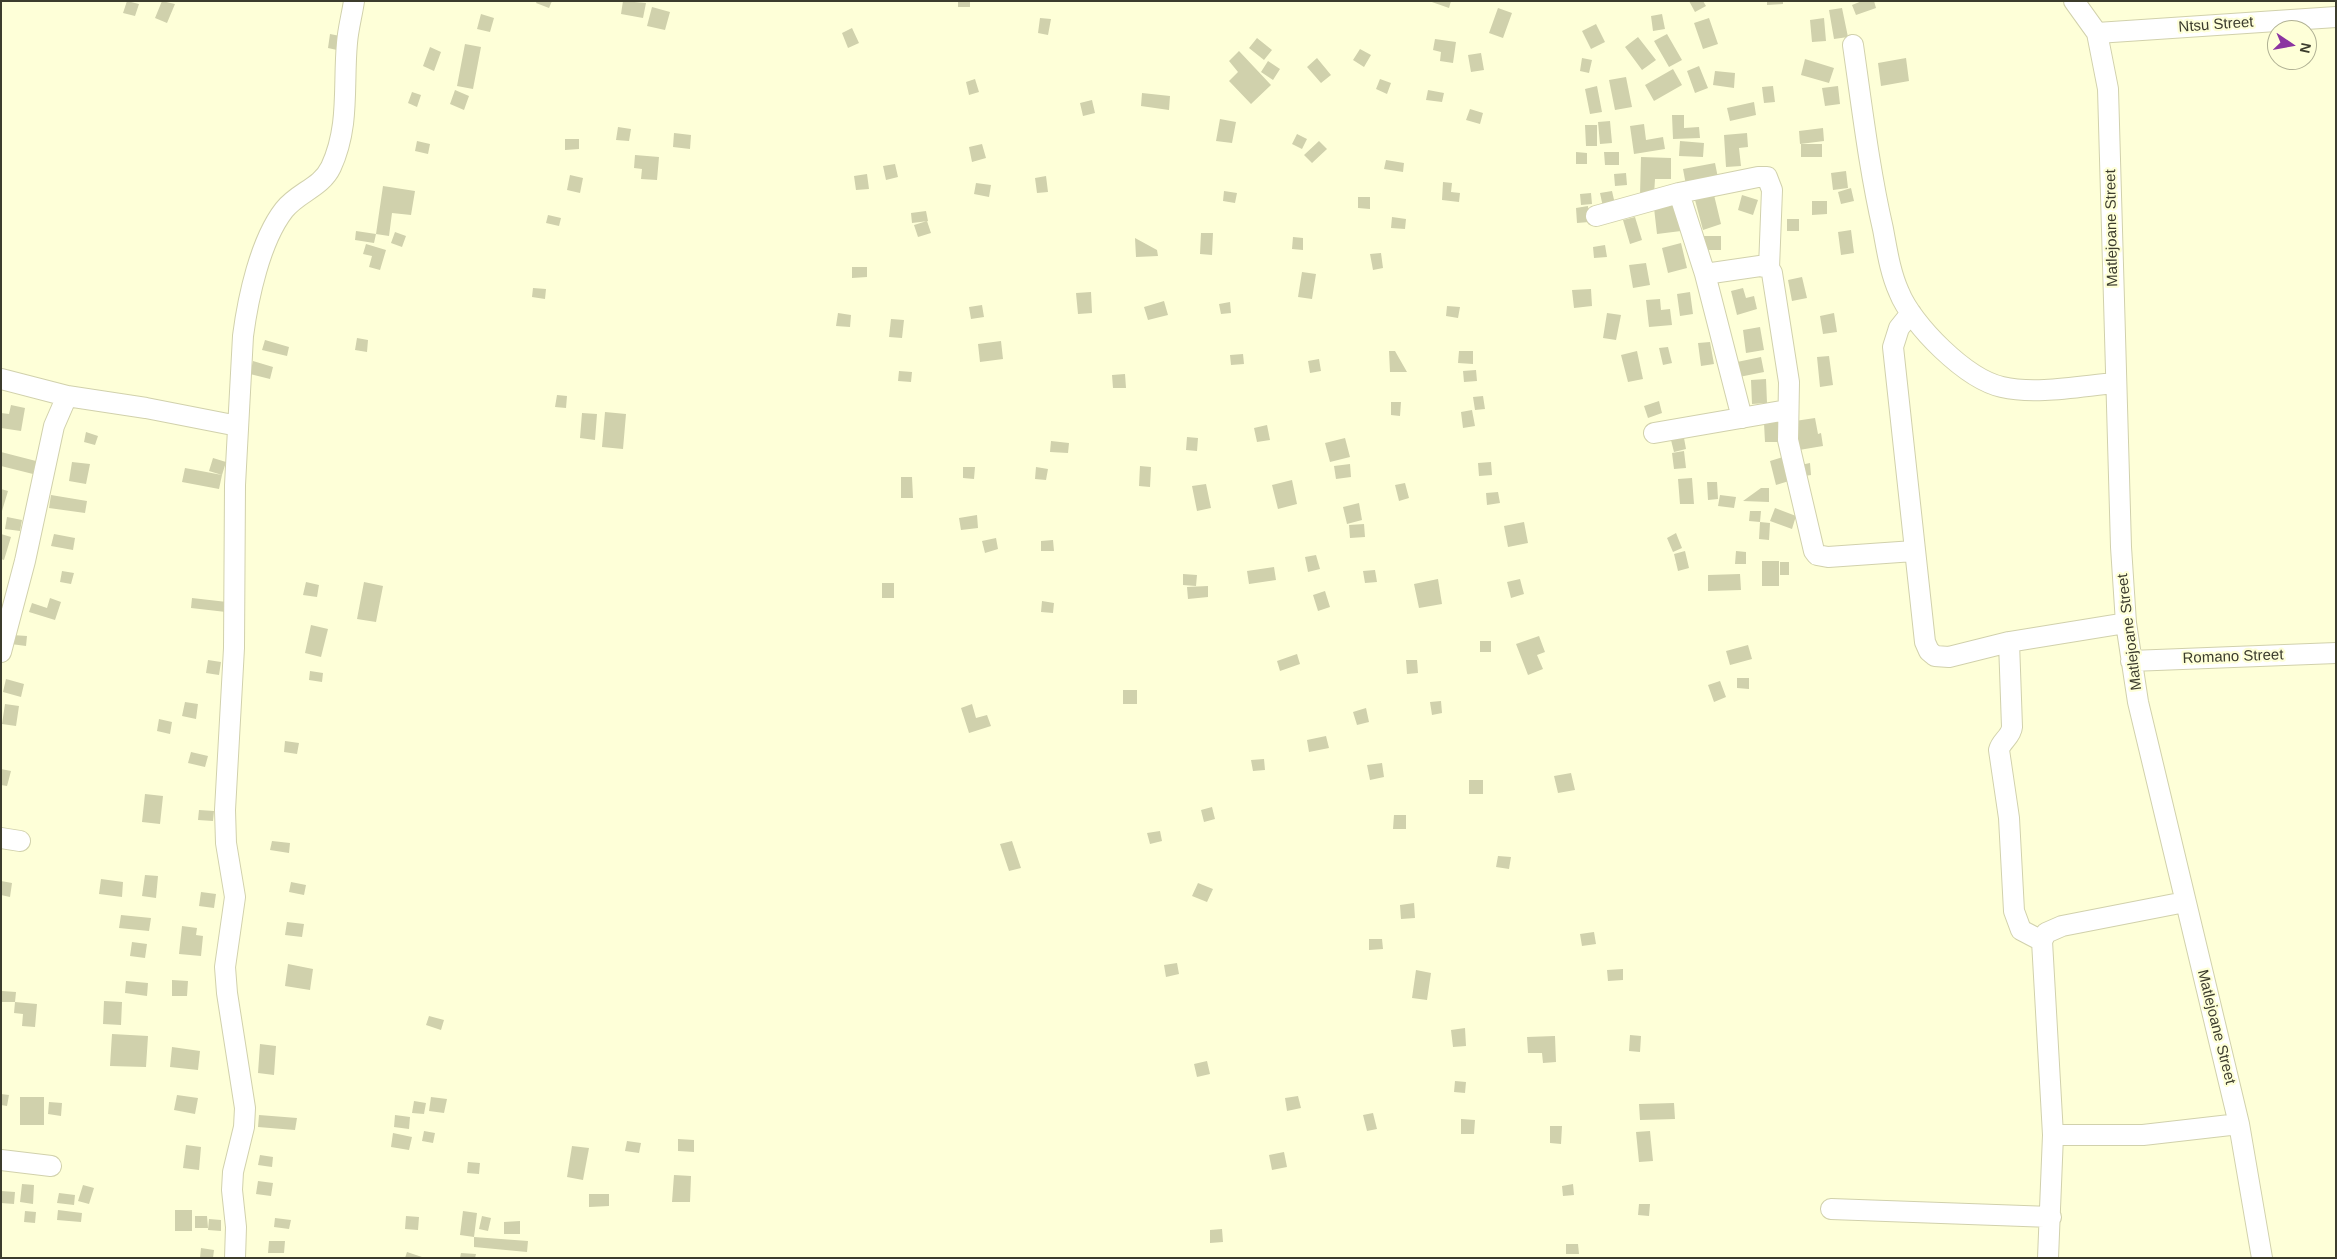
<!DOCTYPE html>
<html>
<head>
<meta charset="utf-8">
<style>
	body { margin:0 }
	#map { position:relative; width:2337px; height:1259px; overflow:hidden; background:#feffd8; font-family:Arial,sans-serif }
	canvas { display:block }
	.frame { position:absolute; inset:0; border:2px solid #3c3c2d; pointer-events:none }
	.north { position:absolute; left:2267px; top:20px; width:50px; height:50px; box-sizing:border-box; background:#feffd8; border:1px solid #b0b194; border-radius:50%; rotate:102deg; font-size:14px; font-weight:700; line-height:20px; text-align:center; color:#3c3c2d }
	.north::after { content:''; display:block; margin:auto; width:18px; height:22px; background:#8b34a1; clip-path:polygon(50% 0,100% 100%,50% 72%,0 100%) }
</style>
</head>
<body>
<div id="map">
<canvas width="2337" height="1259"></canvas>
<div class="frame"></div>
<div class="north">N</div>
</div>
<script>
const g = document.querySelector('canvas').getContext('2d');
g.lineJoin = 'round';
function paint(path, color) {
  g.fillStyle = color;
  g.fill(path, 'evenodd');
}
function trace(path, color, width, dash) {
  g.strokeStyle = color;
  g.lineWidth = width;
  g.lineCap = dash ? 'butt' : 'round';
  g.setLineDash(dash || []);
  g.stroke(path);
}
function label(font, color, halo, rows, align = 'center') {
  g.font = font + ' Arial,sans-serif';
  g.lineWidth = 4.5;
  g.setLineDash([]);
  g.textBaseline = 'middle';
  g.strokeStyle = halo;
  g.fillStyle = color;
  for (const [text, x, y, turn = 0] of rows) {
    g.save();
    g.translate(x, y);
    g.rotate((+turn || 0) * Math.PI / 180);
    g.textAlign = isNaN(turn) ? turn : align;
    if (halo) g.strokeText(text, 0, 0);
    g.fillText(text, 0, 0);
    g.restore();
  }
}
paint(new Path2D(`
	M127,1L139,4L135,16L123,13Z
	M162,1L175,4L167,23L155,18Z
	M537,1H552L549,8L536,3Z
	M623,1L646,3L643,18L621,14Z
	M958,1H970V7H958Z
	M1429,1H1451L1449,8Z
	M1689,1H1703L1706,6L1695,12Z
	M1767,1H1783V4L1767,5Z
	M1862,1H1874L1876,8L1856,15L1852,5Z
	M652,7L670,12L665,30L647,26Z
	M1498,8L1512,13L1503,38L1489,33Z
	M1842,8L1848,37L1834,39L1829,10Z
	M481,14L494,18L490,32L477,29Z
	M1662,14L1665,29L1653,31L1651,16Z
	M1040,18L1051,19L1048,35L1038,33Z
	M1709,18L1718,44L1703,49L1694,23Z
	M1824,18L1826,41L1812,42L1810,20Z
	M1596,24L1605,42L1591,49L1582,31Z
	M852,28L859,43L848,48L842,33Z
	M330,34L340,36L337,50L328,48Z
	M1667,34L1682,60L1669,67L1654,41Z
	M1638,37L1656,60L1642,70L1625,47Z
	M1257,38L1272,50L1264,60L1249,48Z
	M1435,39L1456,42L1453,63L1440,61L1441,52L1433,50Z
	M465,44L481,47L473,89L457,86Z
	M430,47L441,52L434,71L423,66Z
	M1360,49L1371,55L1364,67L1353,60Z
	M1239,51L1271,85L1251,104L1229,81L1238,72L1229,61Z
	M1481,53L1484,70L1471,72L1468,55Z
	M1317,58L1331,75L1321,83L1307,67Z
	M1582,58L1592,60L1589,73L1580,71Z
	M1906,58L1909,81L1881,86L1878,63Z
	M1805,59L1834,68L1829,83L1801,75Z
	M1268,61L1280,69L1273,80L1261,72Z
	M1699,66L1708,88L1695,93L1687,71Z
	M1673,69L1682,85L1654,101L1645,85Z
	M1715,71L1735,73L1734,88L1713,85Z
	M1626,77L1632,107L1615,110L1609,80Z
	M975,79L979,92L969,95L966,82Z
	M1380,79L1391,83L1387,94L1376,89Z
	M1597,86L1602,112L1590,114L1585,89Z
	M1773,86L1775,102L1764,103L1762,87Z
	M1838,86L1840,104L1825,106L1822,88Z
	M455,90L469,96L464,110L450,104Z
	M1428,90L1444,93L1442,102L1426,100Z
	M412,92L421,95L417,107L408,103Z
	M1142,93L1170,96L1169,110L1141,106Z
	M1092,100L1095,113L1083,116L1080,103Z
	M1754,102L1756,115L1730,121L1727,108Z
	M1470,109L1483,113L1480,124L1466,120Z
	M1672,115H1684V128L1699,127L1700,138L1673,139Z
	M1220,119L1236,122L1232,143L1216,141Z
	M1610,121L1612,143L1600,144L1598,122Z
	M1644,124L1646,140L1663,137L1665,149L1634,154L1630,126Z
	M1585,125H1597V146H1586Z
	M618,127L631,129L629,141L616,140Z
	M1823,128L1824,141L1800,144L1799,131Z
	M674,133L691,135L690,149L673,147Z
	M1747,133L1748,147L1739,148L1741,166L1726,167L1724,135Z
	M1297,134L1307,139L1302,149L1292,144Z
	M565,139H579V149L565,150Z
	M417,141L430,144L428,154L415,151Z
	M1319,141L1327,149L1312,163L1304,155Z
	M1680,141L1704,143L1703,157L1679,156Z
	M982,144L986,158L972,162L969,147Z
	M1801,144H1822V157H1801Z
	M1576,152L1587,153V164H1576Z
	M1604,152H1619V165H1605Z
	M635,155L659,157L657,180L641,179L642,169L634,168Z
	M1641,157L1671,158V179H1655L1654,195H1640Z
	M1386,160L1404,163L1403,172L1384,169Z
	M1715,163L1718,178L1686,185L1683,169Z
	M895,164L898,177L886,180L883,166Z
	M1846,171L1848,188L1833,190L1831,173Z
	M1626,173L1627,185L1615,186L1614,174Z
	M867,174L869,189L856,190L854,176Z
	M570,175L583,178L580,193L567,190Z
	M1046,176L1048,192L1037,193L1035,178Z
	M1443,182L1452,183L1451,192L1460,193L1459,202L1442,200Z
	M976,183L991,185L989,197L974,194Z
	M383,186L415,191L411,215L392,213L389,236L376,234Z
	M1851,188L1854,201L1841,204L1838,192Z
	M1224,191L1237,193L1235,203L1223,201Z
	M1612,191L1615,204L1603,207L1600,193Z
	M1591,193L1592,204L1581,205L1580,194Z
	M1714,195L1721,224L1703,230L1695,200Z
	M1742,195L1758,200L1753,215L1738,210Z
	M1358,197H1370V209L1358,208Z
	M1812,201H1827V214L1812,215Z
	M1679,205L1681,231L1657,234L1654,208Z
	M1588,206L1589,222L1577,223L1576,208Z
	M926,211L928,221L912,223L911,213Z
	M548,215L561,218L559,226L546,223Z
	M1392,217L1406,219L1405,229L1391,228Z
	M1635,217L1642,240L1630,244L1623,220Z
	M1787,219H1799V231H1787Z
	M927,221L931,233L918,237L914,225Z
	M1851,230L1854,253L1841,255L1838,232Z
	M356,231L376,234L374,243L355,240Z
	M395,232L406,236L402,247L391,243Z
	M1201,233H1213L1212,255L1200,254Z
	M1702,236H1721V250H1702Z
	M1293,237L1303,238V250L1292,249Z
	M1135,238L1157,250L1158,256L1136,257Z
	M1681,243L1687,268L1668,273L1662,248Z
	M366,244L386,250L380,270L369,267L372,256L363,254Z
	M1605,245L1607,257L1594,258L1593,247Z
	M1381,253L1383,268L1373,270L1370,254Z
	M1646,263L1650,285L1633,288L1629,265Z
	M852,267H867V277L852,278Z
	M1302,272L1316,274L1312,299L1298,297Z
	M1802,277L1807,298L1792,301L1788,280Z
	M533,288L546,289L545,299L532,297Z
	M1743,288L1746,298L1754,296L1757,309L1737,315L1731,291Z
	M1591,289L1592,306L1574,308L1572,290Z
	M1091,292L1092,313L1078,314L1076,293Z
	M1690,292L1693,314L1680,316L1677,294Z
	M1660,299L1661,310L1670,309L1672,325L1649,327L1646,300Z
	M1164,301L1168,315L1148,320L1144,307Z
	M1230,302L1231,313L1221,314L1219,304Z
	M982,305L984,317L971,319L969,307Z
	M1447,306L1460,307L1458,318L1446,316Z
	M838,313L851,315L850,327L836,326Z
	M1607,313L1621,315L1616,340L1603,338Z
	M1834,313L1837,332L1823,334L1820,316Z
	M891,319L904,320L902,338L889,337Z
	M1760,327L1764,350L1746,353L1743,330Z
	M357,338L368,340L367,352L355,350Z
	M265,340L289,347L287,356L262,350Z
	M1001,341L1003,359L980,362L978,344Z
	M1710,342L1714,364L1701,366L1698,343Z
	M1668,347L1672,363L1663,365L1659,348Z
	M1389,351H1395L1407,372H1390Z
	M1459,351H1473V364L1458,363Z
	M1637,351L1643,379L1628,382L1621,355Z
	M1243,354L1244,364L1231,365L1230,355Z
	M1829,356L1833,385L1820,387L1817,357Z
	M1761,357L1764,372L1739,377L1737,362Z
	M1319,359L1321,371L1310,373L1308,361Z
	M253,361L273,367L270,379L250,374Z
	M1476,370L1477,381L1464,382L1463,371Z
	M899,371L912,372L911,382L898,381Z
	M1125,374L1126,388H1113L1112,375Z
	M1766,379L1767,403L1752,404L1751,380Z
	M557,395L567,396L566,408L555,407Z
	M1483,396L1485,409L1475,410L1473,397Z
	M1659,401L1662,413L1648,418L1644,406Z
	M1391,402H1401L1400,416L1391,415Z
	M11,405L25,408L21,431L1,428V413L9,414Z
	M1472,410L1475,426L1463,428L1461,412Z
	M605,412L626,414L623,449L602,447Z
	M582,413L597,414L595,440L580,438Z
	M1815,418L1818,434L1821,433L1823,446L1799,450L1795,421Z
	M1764,423H1781V442H1765Z
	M1267,425L1270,440L1257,442L1254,428Z
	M86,432L98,436L95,445L84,442Z
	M1187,437L1198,438L1197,451L1186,450Z
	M1345,438L1350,457L1330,462L1325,443Z
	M1684,438L1686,449L1674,452L1671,440Z
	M1051,441L1069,443L1068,453L1050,452Z
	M1684,451L1686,468L1674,469L1672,453Z
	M1,452L36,461L33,474L1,466Z
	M1783,457L1789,481L1776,485L1770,461Z
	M213,458L226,462L222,475L209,471Z
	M72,462L90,464L86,484L69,481Z
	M1491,462L1492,475L1479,476L1478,463Z
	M1810,463L1811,475L1797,477L1796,466Z
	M1350,464L1351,477L1336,479L1334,466Z
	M1140,466L1151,467L1150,487L1139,486Z
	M963,467H975L974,479L963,478Z
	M1036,467L1048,469L1046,480L1035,479Z
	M185,468L222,475L219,489L182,482Z
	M901,477H912L913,498H901Z
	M1692,478L1694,504H1680L1678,479Z
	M1292,480L1297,504L1278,509L1272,485Z
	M1707,482H1717L1718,499L1708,500Z
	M1405,483L1409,498L1399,501L1395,485Z
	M1206,484L1211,508L1197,511L1192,486Z
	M1761,488H1769V502L1743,501Z
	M1,489L8,491L2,511H1Z
	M1498,492L1500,503L1487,505L1486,493Z
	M51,495L87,501L85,513L49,508Z
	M1720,495L1736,497L1734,508L1718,506Z
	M1359,503L1362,520L1347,524L1343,507Z
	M1775,508L1796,516L1792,529L1770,521Z
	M1750,511H1761L1760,522L1749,521Z
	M977,515L978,528L961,530L959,518Z
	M7,517L22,520L20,531L5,529Z
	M1524,522L1528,543L1508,547L1504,526Z
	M1760,522L1770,523L1769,540L1759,539Z
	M1364,524L1365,537L1350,538L1349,525Z
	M1676,533L1682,548L1673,552L1667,538Z
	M1,534L11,537L4,560L1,559Z
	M54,534L75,538L73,550L51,546Z
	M996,538L998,549L985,553L982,541Z
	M1053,540L1054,551H1041V541Z
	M1685,551L1689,568L1678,571L1674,554Z
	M1736,551L1746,552V564H1735Z
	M1316,555L1320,569L1308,572L1305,557Z
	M1762,561H1779V586H1762Z
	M1780,562H1789V575H1780Z
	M1274,567L1276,580L1249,584L1247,571Z
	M1375,570L1377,582L1365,583L1363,571Z
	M62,571L74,573L71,584L60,582Z
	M1183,574L1197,575L1196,586L1183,585Z
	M1740,574L1741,590L1708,591V575Z
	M1438,579L1442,604L1419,608L1414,584Z
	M1520,579L1524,594L1511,598L1507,582Z
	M306,582L319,585L317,597L303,595Z
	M364,582L383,586L376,622L357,619Z
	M882,583H894V598H882Z
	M1208,586V597L1188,599L1187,587Z
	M1325,591L1330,607L1318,611L1313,595Z
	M50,598L61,602L55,620L29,612L32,603L47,608Z
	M192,598L227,602L226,612L191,608Z
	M1042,601L1054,603L1053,613L1041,612Z
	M311,625L328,629L321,657L305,653Z
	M12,635L27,636L26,646L11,644Z
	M1539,636L1545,652L1537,655L1543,669L1528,675L1516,644Z
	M1480,641H1491V652H1480Z
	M1748,645L1752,659L1730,665L1726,651Z
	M1297,654L1300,664L1280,671L1277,661Z
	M208,660L221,662L219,675L206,673Z
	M1406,660H1417L1418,673L1407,674Z
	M310,671L323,673L322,682L309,680Z
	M1737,678H1749V689L1737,688Z
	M6,679L24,684L21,697L3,692Z
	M1720,681L1726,697L1714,702L1708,685Z
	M1123,690H1137V704H1123Z
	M1441,701L1442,713L1432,715L1430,702Z
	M185,702L198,704L196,719L182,716Z
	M5,704L19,706L16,726L2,724Z
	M972,704L976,718L987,715L991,726L969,733L961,708Z
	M1366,708L1369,722L1357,725L1353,712Z
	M159,719L172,722L170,734L157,731Z
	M1326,736L1329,748L1309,752L1307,740Z
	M285,741L299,743L297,754L284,752Z
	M191,752L208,756L205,767L188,763Z
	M1264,759L1265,770L1253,771L1251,760Z
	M1382,763L1384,777L1370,780L1367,765Z
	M1,769L11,771L7,786L1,785Z
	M1571,773L1575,790L1558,793L1554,776Z
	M1469,780H1483V794H1469Z
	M145,794L163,796L160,824L142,822Z
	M1212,807L1215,819L1204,822L1201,810Z
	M199,810L214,811L213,821L198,820Z
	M1394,815H1406V829H1393Z
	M1160,831L1162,841L1150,844L1147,833Z
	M272,841L290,843L289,853L270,850Z
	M1012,841L1021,868L1009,871L1000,844Z
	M1498,856L1511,857L1509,869L1496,867Z
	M145,875L158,876L156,898L142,896Z
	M101,879L123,882L122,897L99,894Z
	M1,881L12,883L10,897L1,895Z
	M291,882L306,885L304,895L289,892Z
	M1198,883L1213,889L1207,902L1192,896Z
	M201,892L216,894L214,908L199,906Z
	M1414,903L1415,918L1401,919L1400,905Z
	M121,915L151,918L149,931L119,928Z
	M287,922L304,924L302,937L285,935Z
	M182,926L197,928L196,935L203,936L201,956L179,954Z
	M1594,932L1596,944L1582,946L1580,934Z
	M1369,939H1382L1383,949L1369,950Z
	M132,942L147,944L145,958L130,956Z
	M1177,963L1179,974L1166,977L1164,965Z
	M288,964L313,969L310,990L285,986Z
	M1623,969V980L1608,981L1607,970Z
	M1416,970L1431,973L1427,1000L1412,998Z
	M172,980L188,981L187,996H172Z
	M126,981L148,983L147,996L125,993Z
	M2,991L16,992L15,1002H1Z
	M104,1001L122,1002L121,1025L103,1024Z
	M15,1002L37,1004L35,1027L22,1026L23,1014L14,1013Z
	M429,1016L444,1020L441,1030L426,1025Z
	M1465,1028L1466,1046L1453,1047L1451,1030Z
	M112,1034L148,1036L146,1067L110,1066Z
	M1630,1035L1641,1036L1640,1052L1629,1051Z
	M1555,1036L1556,1062L1543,1063L1542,1053H1528L1527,1037Z
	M260,1044L276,1046L274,1075L258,1073Z
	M172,1047L200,1051L198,1070L170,1067Z
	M1207,1061L1210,1074L1197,1077L1194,1064Z
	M1455,1081L1466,1082L1465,1093L1454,1092Z
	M1,1094L9,1095L7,1106L1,1105Z
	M177,1095L198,1098L195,1114L174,1110Z
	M1298,1096L1301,1108L1287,1111L1285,1098Z
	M20,1097H44V1125H20Z
	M431,1097L447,1099L444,1113L429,1111Z
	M414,1101L426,1103L424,1114L412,1113Z
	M49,1102L62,1103L61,1116L48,1114Z
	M1674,1103L1675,1119L1640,1120L1639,1104Z
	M1373,1113L1377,1129L1367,1131L1363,1115Z
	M259,1115L297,1118L295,1130L258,1127Z
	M395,1115L410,1117L409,1129L394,1127Z
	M1461,1119L1475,1120L1474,1134H1461Z
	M1550,1126H1562L1561,1144L1550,1143Z
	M424,1131L435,1133L433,1143L422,1141Z
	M1650,1131L1653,1161L1639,1162L1636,1132Z
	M393,1133L412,1137L409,1150L391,1147Z
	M678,1139L694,1140V1152L678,1151Z
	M627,1141L641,1143L639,1153L625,1151Z
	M186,1145L201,1147L199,1170L183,1168Z
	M572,1146L589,1148L583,1180L567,1177Z
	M1284,1152L1287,1167L1272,1170L1269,1155Z
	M260,1155L273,1157L272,1167L258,1165Z
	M468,1162L480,1163L479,1174L467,1173Z
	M674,1175L691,1176L690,1202H672Z
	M258,1181L273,1183L271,1196L256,1194Z
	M22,1184L34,1185L33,1204L20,1202Z
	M1573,1184L1574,1195L1563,1196L1562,1186Z
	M83,1185L94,1188L89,1204L78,1201Z
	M1,1191L15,1192L14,1204L1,1203Z
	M59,1193L75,1195L74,1205L57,1203Z
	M589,1194H609V1206L589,1207Z
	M1639,1204H1650L1649,1216L1638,1215Z
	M58,1210L82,1213L81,1222L57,1220Z
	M175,1210H192V1231H175Z
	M25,1211L36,1212L35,1223L24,1222Z
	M463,1211L477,1213L474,1237L460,1235Z
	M195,1216H207L208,1228H195Z
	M406,1216L419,1217L418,1230L405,1229Z
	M482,1216L491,1218L488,1231L479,1229Z
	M275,1218L291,1220L289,1229L274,1227Z
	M209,1219L221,1220V1231L208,1230Z
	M520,1221V1234H504V1222Z
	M1222,1229L1223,1242L1210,1243V1230Z
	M474,1237L528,1241L527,1252L474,1247Z
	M269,1241H285L284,1253H268Z
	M1566,1244H1578L1579,1254H1566Z
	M201,1248L214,1250L213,1258H200Z
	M407,1252L422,1257V1258H405Z
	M461,1253L476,1254L475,1258H460Z`), '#d0d1ac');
const minor = new Path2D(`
	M2074,1L2097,33L2108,89L2121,547L2126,623L2138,702L2239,1124L2262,1258
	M2097,33L2336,17
	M1853,45C1862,107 1869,168 1883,229C1887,250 1890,272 1899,292C1912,325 1966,379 2002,387C2035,395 2081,386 2115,383
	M1679,193L1705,274L1742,418
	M1596,216L1679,193L1758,177H1767L1772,190L1769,268
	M1705,274L1760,266L1769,268L1772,273L1789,382L1788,440L1814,551L1817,555L1828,557L1914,551
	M1911,313L1899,328L1893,347L1925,642L1929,651L1935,656L1949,657L2009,642L2126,623
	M1,379L67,396
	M1654,433L1787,410
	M2009,642L2012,727C2011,737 2001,741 1999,750L2009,818L2014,911L2021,930L2042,941
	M1,652L25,561L54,426L67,396L146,408L238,426
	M2131,661L2336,653
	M1,838L20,841
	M2053,1135H2143L2239,1124
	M1,1160L51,1166
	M1831,1209L2051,1217
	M235,1258L236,1227L232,1190L233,1172L244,1127L245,1108L227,993L225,967L235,897L226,843L225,810L234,648L235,485L243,336C248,298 260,241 284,210C298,192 321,188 331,167C350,126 343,85 347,43C348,29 352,15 354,1
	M2048,1258L2053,1135L2042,941L2046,933L2062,926L2185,902`);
trace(minor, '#d1d1ac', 22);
trace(minor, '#fff', 20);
label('15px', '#3c3c2d', '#feffd8', [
	["Ntsu Street",2216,25,-4],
	["Matlejoane Street",2112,228,-91],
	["Matlejoane Street",2130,632,-97],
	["Romano Street",2233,657,-2],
	["Matlejoane Street",2216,1027,76]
]);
</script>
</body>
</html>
